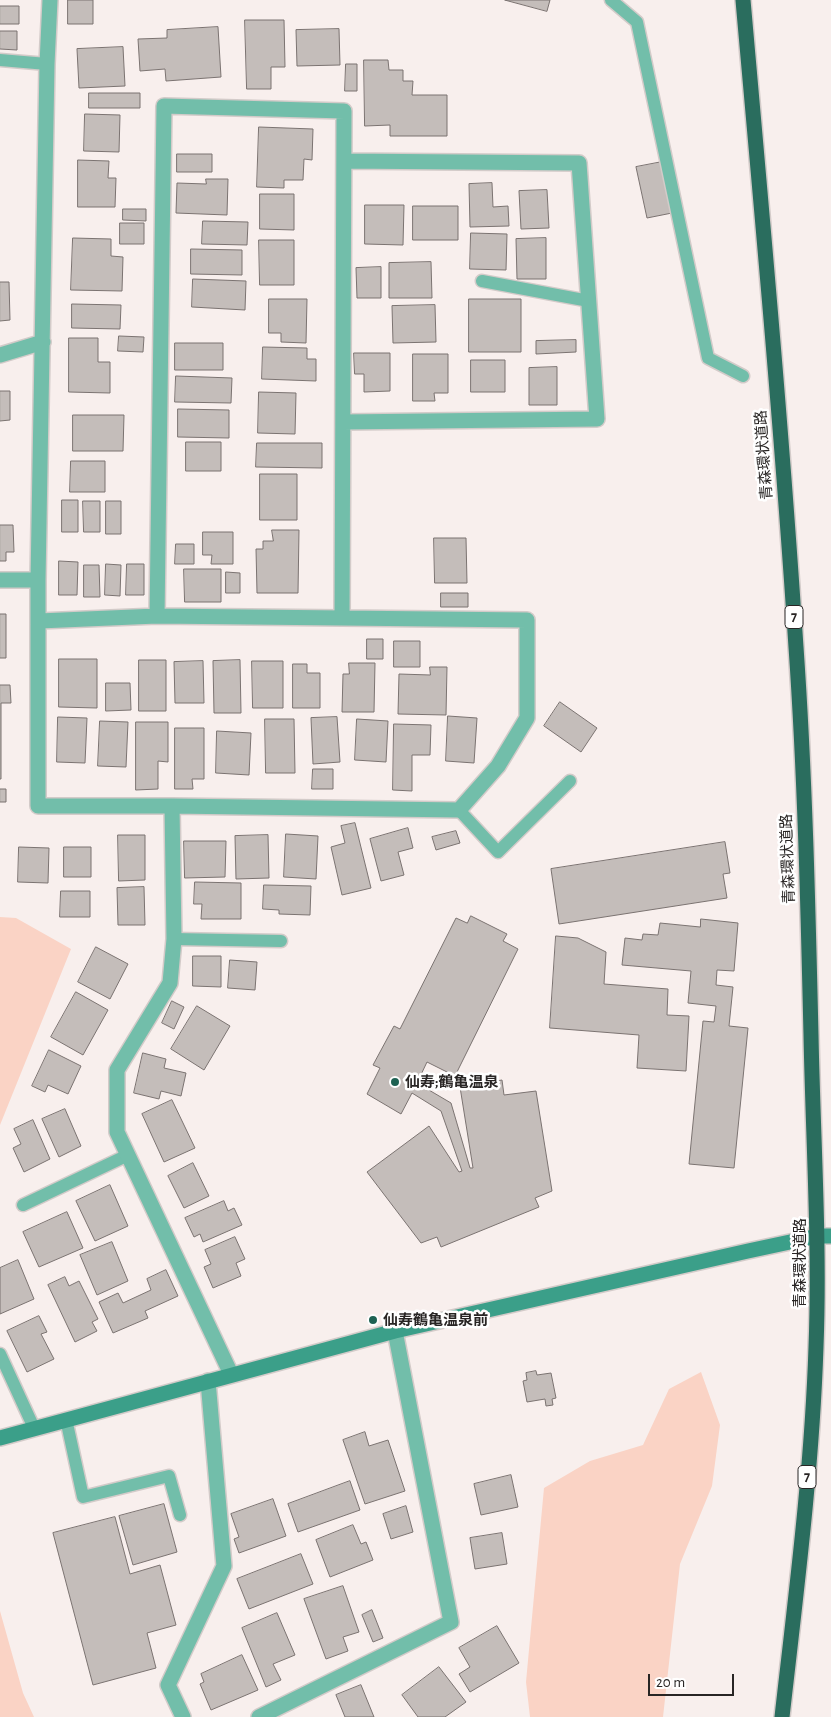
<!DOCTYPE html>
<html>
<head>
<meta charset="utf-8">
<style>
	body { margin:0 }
	#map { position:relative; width:831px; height:1717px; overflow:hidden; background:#f8efed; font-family:"Alegreya Sans",sans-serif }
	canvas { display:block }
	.scale { position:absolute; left:648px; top:1674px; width:86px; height:22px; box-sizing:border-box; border:2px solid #282524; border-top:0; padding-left:6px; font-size:15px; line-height:18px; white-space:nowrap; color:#282524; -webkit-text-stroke:4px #fff; paint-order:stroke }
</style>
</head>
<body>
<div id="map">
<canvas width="831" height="1717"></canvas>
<div class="scale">20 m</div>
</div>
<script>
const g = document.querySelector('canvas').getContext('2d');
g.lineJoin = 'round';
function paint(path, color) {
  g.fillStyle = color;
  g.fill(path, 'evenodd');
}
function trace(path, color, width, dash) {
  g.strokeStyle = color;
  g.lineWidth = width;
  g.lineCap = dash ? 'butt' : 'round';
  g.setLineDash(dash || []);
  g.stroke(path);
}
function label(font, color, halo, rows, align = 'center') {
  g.font = font + ' "Alegreya Sans","Noto Sans JP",sans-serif';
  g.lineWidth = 5;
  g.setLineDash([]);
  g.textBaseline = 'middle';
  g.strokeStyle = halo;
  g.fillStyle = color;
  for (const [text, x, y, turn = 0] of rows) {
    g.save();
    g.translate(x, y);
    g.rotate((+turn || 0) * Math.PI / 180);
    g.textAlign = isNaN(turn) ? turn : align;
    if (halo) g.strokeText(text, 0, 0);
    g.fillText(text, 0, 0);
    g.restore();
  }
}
paint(new Path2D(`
	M0,917L16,918L71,949L0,1125Z
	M701,1372L720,1425L712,1486L680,1564L663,1717H530L526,1682L544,1488L590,1461L643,1445L669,1389Z
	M0,1611L23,1693L34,1717H0Z`), '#fad3c5');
const building = new Path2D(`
	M68,0H93V24H68Z
	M505,0H550L547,11Z
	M0,6H19V24H0Z
	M245,20H284L285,67H271V89H247Z
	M218,27L221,77L166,81L165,69L140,71L138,39L167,38V30Z
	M339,29L340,65L297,66L296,30Z
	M0,31H17V50L0,49Z
	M123,47L125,86L79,88L77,49Z
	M364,60H388L389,70H403V81H413L412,95H447V136H390V125L365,126Z
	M346,64H357V91H345Z
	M89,93H140V108H89Z
	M85,114L120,115L119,152L84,151Z
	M259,127L313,129L312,160L304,159L303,180H284V188L257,187Z
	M177,154H212V172H177Z
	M78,160L109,161L108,178H116L115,207H78Z
	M662,162L672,213L647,218L636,167Z
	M206,179H228L227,215L176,213L177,183L206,184Z
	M492,183L493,207L508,206L509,226L470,227L469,184Z
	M547,190L549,228L521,229L519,191Z
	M260,194H294V230L260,229Z
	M365,205H404L403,245L365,244Z
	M413,206H458V240H413Z
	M123,209H146V221L123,220Z
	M203,221L248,222L247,245L202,244Z
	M120,223H144V244H120Z
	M471,233L507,234L506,270L470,269Z
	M73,238L111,239V256L123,257L122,291L71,290Z
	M546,238V279H517L516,239Z
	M259,240H294V285H260Z
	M191,249L242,250V275L191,274Z
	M431,262L432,298H389V263Z
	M381,267V298H357L356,268Z
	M193,279L246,281L245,310L192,307Z
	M0,282H9L10,320L0,321Z
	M269,299H307L306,343L281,342V333H269Z
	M469,299H521V352H469Z
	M72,304L121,305L120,329L72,328Z
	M435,305L436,342L393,343L392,306Z
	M119,336L144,337L143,352L118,351Z
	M69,338H98V362H110V393L69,392Z
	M576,340V352L536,354V341Z
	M175,343H223V370H175Z
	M263,347L307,348V359H316V381L262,379Z
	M354,353H390V391L364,392V374H355Z
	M413,354H448V393H434L435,401H413Z
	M471,360H505V392H471Z
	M557,367V405H529V368Z
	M176,376L232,378L231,403L175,402Z
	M0,391H10V420L0,421Z
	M259,392L296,393L295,434L258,433Z
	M178,409L229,410V438L178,437Z
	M73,415H124L123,451H73Z
	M186,442H221V471H186Z
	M257,443H322V468L256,467Z
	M71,461H105V492H70Z
	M260,474H297V520H260Z
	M62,500H78V532H62Z
	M83,501H100V532H84Z
	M106,501H121V534H106Z
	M0,525H13L14,552H6V561H0Z
	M272,530H299L298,593H257L256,549H263V541H273Z
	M203,532H233V564H211L212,555H203Z
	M434,538H466L467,583H435Z
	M176,544H194V564H175Z
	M59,561L78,562L77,595H59Z
	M106,564L121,565L120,596L105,595Z
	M127,564H144V595H126Z
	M84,565H99L100,597H84Z
	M184,569H221V602H185Z
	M226,572L240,573V593H226Z
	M441,593H468V607H441Z
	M0,614H6V658H0Z
	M367,639H383V659H367Z
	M394,641H420V667H394Z
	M59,659H97V708L59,707Z
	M139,660H166V711H139Z
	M240,660L241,713H214L213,661Z
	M203,661L204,703H175L174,662Z
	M252,661H283V708H253Z
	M349,663H375L374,712H342L343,674H349Z
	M293,664H307V673H320V708H293Z
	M430,667H447L446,715L398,714L399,674L430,675Z
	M106,683H130L131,710L106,711Z
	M0,685H10L11,703H1V779H0Z
	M560,702L597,728L581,752L544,726Z
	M448,716L477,718L474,763L446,761Z
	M58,717L87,718L85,763L57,762Z
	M337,717L340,762L313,764L311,718Z
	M265,719H294L295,773H266Z
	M357,719L388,721L386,762L355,760Z
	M100,721L128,722L126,767L98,766Z
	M136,722H168V762L158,761V789L136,790Z
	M394,724L431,725L430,755H412V791L393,790Z
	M175,728H204V779H192L193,789H175Z
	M217,731L251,733L249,775L216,773Z
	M313,769H333V789H312Z
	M0,789H6V802H0Z
	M355,823L371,888L342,895L331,847L345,843L341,826Z
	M408,828L413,848L398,852L404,875L381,881L370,839Z
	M456,831L460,843L436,850L432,837Z
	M286,834L318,836L316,879L284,877Z
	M118,835H145V880L119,881Z
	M268,835L269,878L236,879L235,836Z
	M184,841H226L225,877L185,878Z
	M725,842L730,873L723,874L727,898L559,924L551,869Z
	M19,847L49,848L48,883L18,882Z
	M64,847H91V877H64Z
	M195,882L241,883V919H201L202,904H194Z
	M264,885L311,886L310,915L279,914V910L263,909Z
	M144,887L145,925H118L117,888Z
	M61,891H90V917H60Z
	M471,916L507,934L503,941L518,949L455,1076L427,1062L417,1083L451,1103L470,1168H473L460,1087L502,1080L504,1095L536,1091L552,1191L535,1198L539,1207L441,1247L437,1237L421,1243L367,1172L429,1126L459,1172L462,1171L441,1111L412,1093L401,1114L367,1094L380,1068L373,1065L394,1026L400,1029L456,918L467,923Z
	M701,919L738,923L734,971L717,970L716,985L733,987L729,1026L748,1028L734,1168L689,1164L703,1021L714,1022L716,1006L688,1003L691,971L622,965L625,938L642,940L643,934L658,935L660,923L700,927Z
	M556,936L578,938L606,952L604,984L668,989L667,1015L689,1016L686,1071L637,1068L639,1035L550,1028Z
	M96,947L128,964L110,999L78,982Z
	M193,956H221V987L193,986Z
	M230,960L257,962L255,990L228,988Z
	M76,992L108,1010L83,1055L51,1037Z
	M172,1001L184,1007L174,1029L162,1023Z
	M197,1006L230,1026L204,1070L171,1049Z
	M49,1050L81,1066L68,1094L48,1085L45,1092L32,1086Z
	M143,1053L166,1059L164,1068L186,1073L181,1096L161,1091L159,1099L134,1093Z
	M172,1100L195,1148L164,1162L142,1114Z
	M65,1109L81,1146L59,1157L42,1119Z
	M33,1120L50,1159L24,1172L13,1148L21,1144L14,1129Z
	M193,1163L209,1196L184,1208L168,1176Z
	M110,1185L128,1226L95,1241L76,1201Z
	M224,1201L228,1211L234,1208L242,1225L203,1242L200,1234L194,1237L185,1218Z
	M67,1212L83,1248L39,1267L23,1232Z
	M235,1237L245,1259L236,1263L241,1276L213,1288L204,1267L211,1264L205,1250Z
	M112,1242L128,1281L97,1295L80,1255Z
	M18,1260L34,1299L0,1314V1268Z
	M166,1270L178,1296L145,1311L148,1318L113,1333L99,1302L118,1293L123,1303L151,1290L147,1279Z
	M65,1277L69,1286L79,1281L98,1319L92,1322L97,1331L75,1342L48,1285Z
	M39,1316L47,1332L41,1334L54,1359L27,1372L7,1331Z
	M536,1371L537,1375L551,1373L556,1398L552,1399L553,1405L546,1406L545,1399L527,1402L523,1381L527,1380L526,1373Z
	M365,1432L369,1446L388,1440L405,1491L365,1504L343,1440Z
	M511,1475L518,1507L481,1515L474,1484Z
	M350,1481L360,1510L298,1532L288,1504Z
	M273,1499L286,1536L239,1553L234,1539L239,1537L231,1514Z
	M164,1504L177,1552L133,1565L119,1516Z
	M406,1506L413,1532L391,1539L383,1514Z
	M115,1517L130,1574L160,1565L176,1625L147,1633L156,1668L93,1685L53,1533Z
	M353,1525L361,1544L366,1542L373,1560L330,1577L316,1540Z
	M502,1533L507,1564L475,1569L470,1538Z
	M301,1554L313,1584L249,1609L237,1579Z
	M343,1586L359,1632L343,1637L348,1651L326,1659L304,1599Z
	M372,1610L383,1638L373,1642L362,1615Z
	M277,1613L295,1655L273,1664L281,1680L266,1687L242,1628Z
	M497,1626L519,1663L470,1692L459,1674L470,1667L459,1648Z
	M242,1655L258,1690L211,1710L200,1684L204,1682L201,1674Z
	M439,1667L466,1702L445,1717H418L402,1695Z
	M361,1685L374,1717H345L336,1695Z`);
paint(building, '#c4bdba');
trace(building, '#7b7371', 1);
const lane = new Path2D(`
	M611,0L637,22L708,358L743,376
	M0,60L47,64
	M482,281L589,301
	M459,810L498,852L570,781
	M174,939L281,941
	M23,1205L128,1155
	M0,1354L34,1428
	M66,1419L83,1497L169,1476L180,1515`);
const street = new Path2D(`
	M0,355L43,342
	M343,422L597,419L579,163L344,161
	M0,580H38
	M157,616L164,106L344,111L342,618
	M39,621L157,616L527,620V718L498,766L459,810L172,806H38V580L47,64L50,0
	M172,806L174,939L170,983L117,1070V1132L231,1374
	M183,1717L168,1685L224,1566L208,1381
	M259,1717L451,1622L395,1331`);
const secondary = new Path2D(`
	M0,1438L395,1331L748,1251L818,1236H831`);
const highway = new Path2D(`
	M743,0C762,215 782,431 796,647C805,776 808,906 811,1035C813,1139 820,1243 816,1347C812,1470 796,1594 782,1717`);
trace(lane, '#d3cbc9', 15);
trace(street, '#d3cbc9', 18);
trace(secondary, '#d3cbc9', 18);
trace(highway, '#d3cbc9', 18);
trace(lane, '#72beaa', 12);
trace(street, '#72beaa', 15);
trace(secondary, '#3b9f89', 15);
trace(highway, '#2a6d5e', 15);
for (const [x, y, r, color] of [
	[395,1082,5,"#1e6253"],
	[373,1320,5,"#1e6253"]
]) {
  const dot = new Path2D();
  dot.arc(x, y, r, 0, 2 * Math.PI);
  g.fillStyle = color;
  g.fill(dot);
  trace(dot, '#fff', 2);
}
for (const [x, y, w] of [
	[794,617,18],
	[807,1477,18]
]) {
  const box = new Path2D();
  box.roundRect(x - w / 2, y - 11.5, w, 23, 4);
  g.fillStyle = '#fff';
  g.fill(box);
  trace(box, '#282524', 1);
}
label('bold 14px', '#282524', null, [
	["7",794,617],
	["7",807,1477]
]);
label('15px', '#282524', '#fff', [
	["青森環状道路",764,455,-94],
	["青森環状道路",788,859,-92],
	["青森環状道路",800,1263,-90]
]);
label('bold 15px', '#282524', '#fff', [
	["仙寿;鶴亀温泉",405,1082],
	["仙寿鶴亀温泉前",383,1320]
], 'left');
</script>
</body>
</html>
